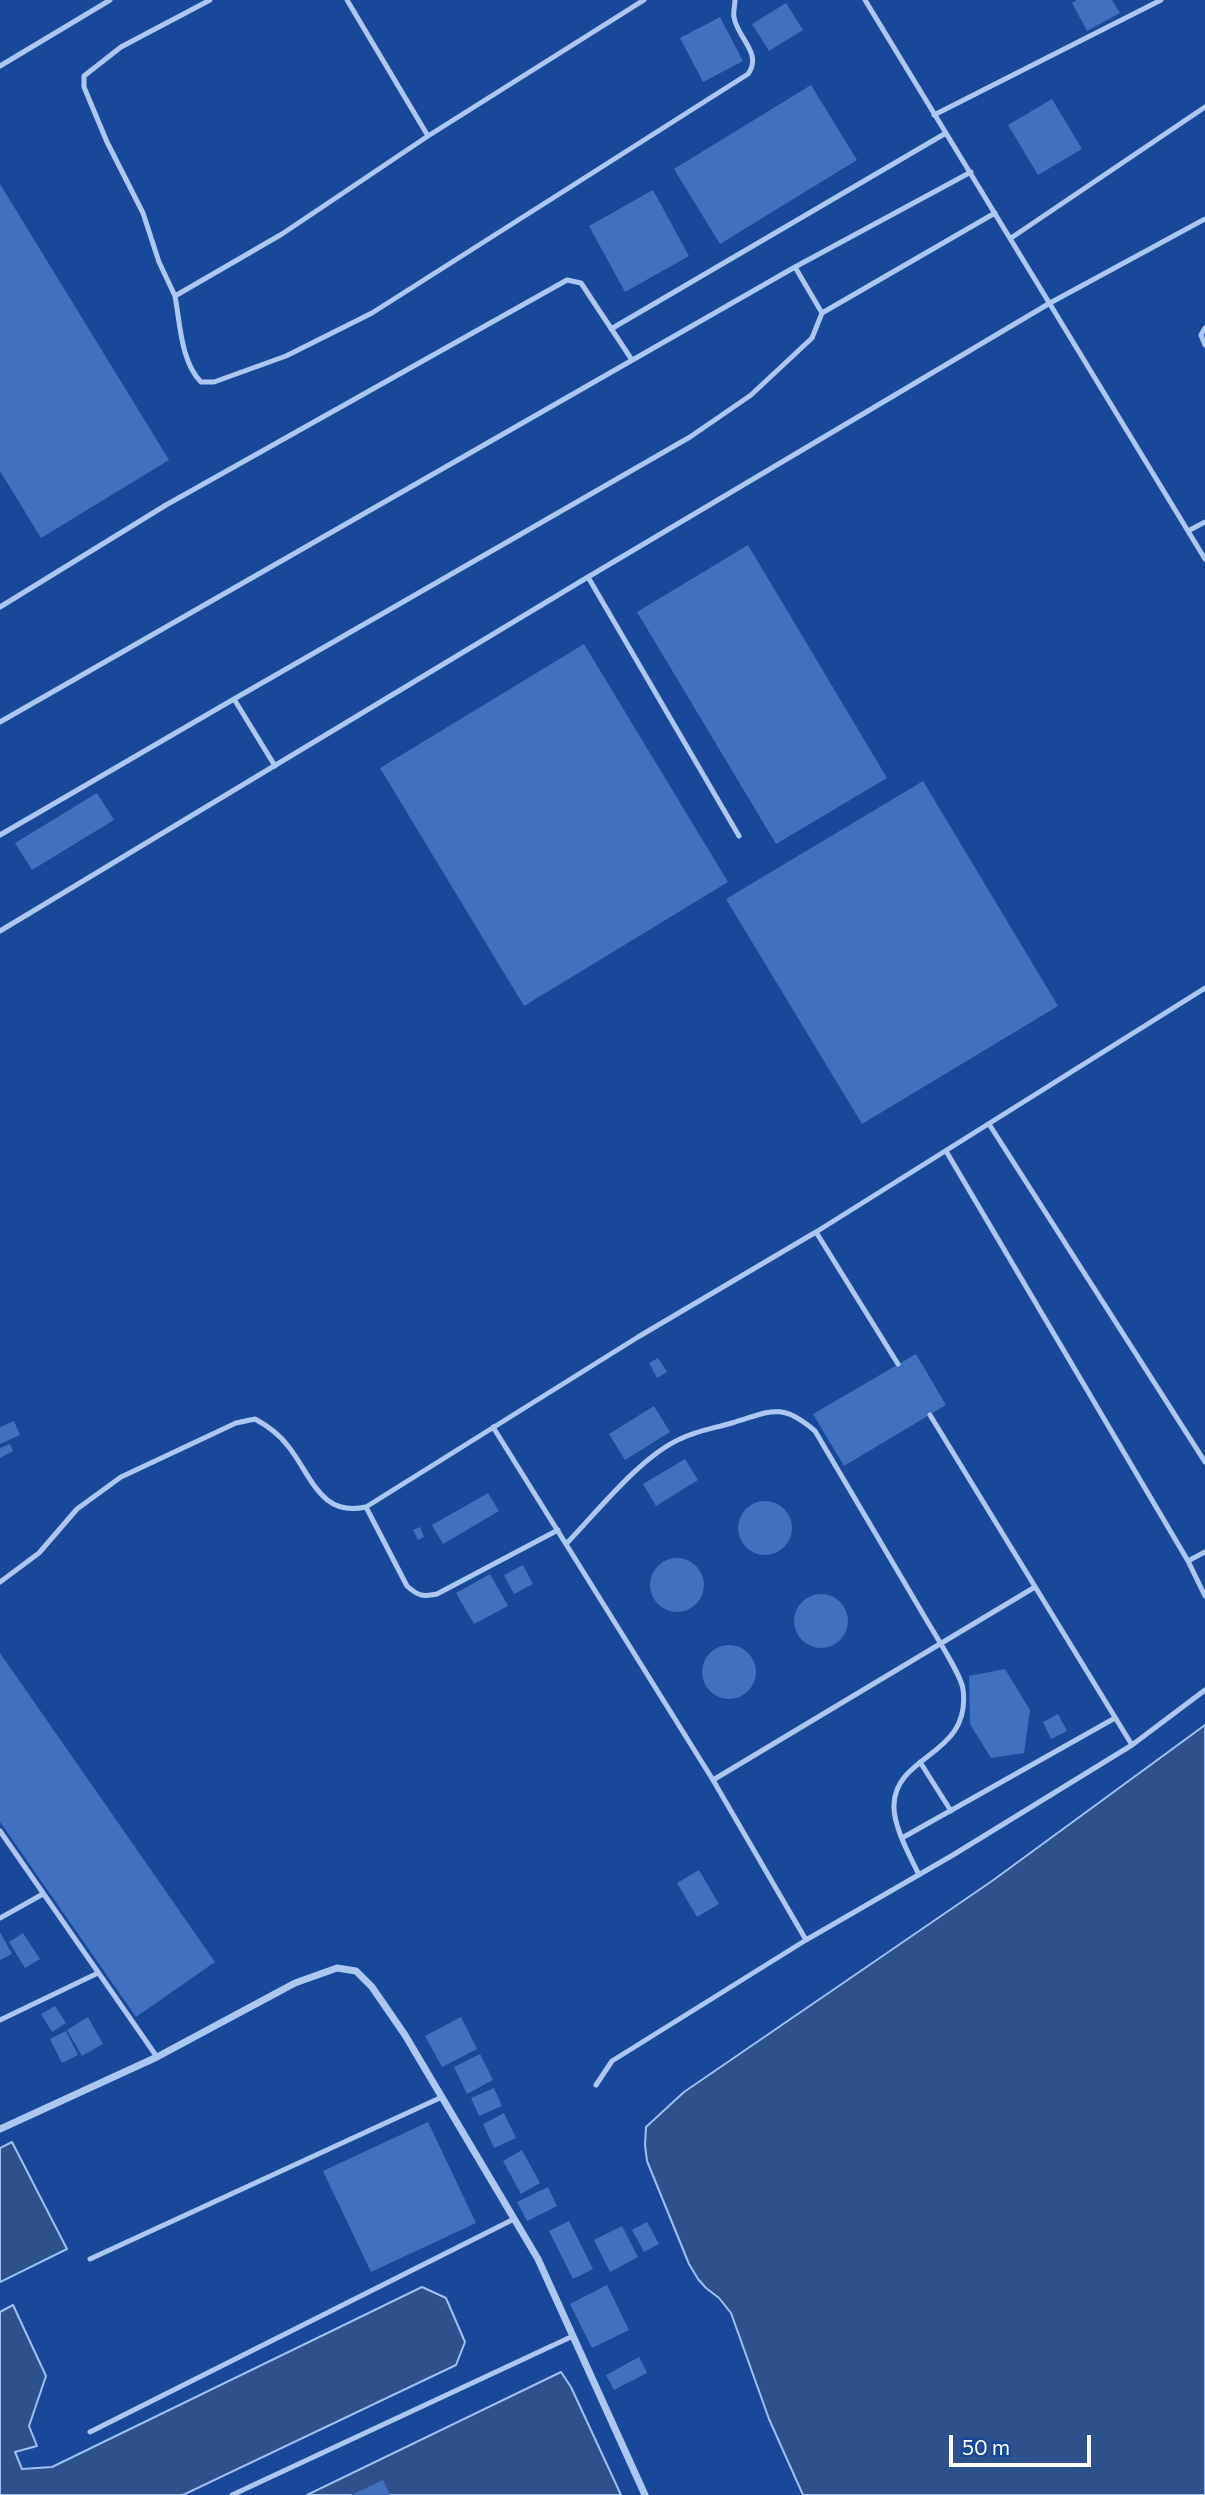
<!DOCTYPE html>
<html>
<head>
<meta charset="utf-8">
<style>
	body { margin:0 }
	#map { position:relative; width:1205px; height:2495px; overflow:hidden; background:#174899; font-family:Commissioner,sans-serif }
	canvas { display:block }
	.scale { position:absolute; left:949px; top:2435px; width:142px; height:32px; box-sizing:border-box; border:4px solid #fff; border-top:0; padding-left:9px; font-size:21px; line-height:24px; white-space:nowrap; color:#fff; -webkit-text-stroke:5px #174899; paint-order:stroke }
</style>
</head>
<body>
<div id="map">
<canvas width="1205" height="2495"></canvas>
<div class="scale">50 m</div>
</div>
<script>
const g = document.querySelector('canvas').getContext('2d');
g.lineJoin = 'round';
function paint(path, color) {
  g.fillStyle = color;
  g.fill(path, 'evenodd');
}
function trace(path, color, width, dash) {
  g.strokeStyle = color;
  g.lineWidth = width;
  g.lineCap = dash ? 'butt' : 'round';
  g.setLineDash(dash || []);
  g.stroke(path);
}
const water = new Path2D(`
	M1205,1725V2495H803L769,2419L731,2313L719,2298L706,2288L698,2279L689,2264L647,2161L645,2145L646,2127L684,2092L992,1881Z
	M12,2142L67,2249L0,2282V2148Z
	M422,2287L446,2298L465,2342L456,2365L183,2495H0V2312L13,2305L46,2376L29,2426L37,2446L15,2452L22,2469L52,2467Z
	M561,2372L571,2387L621,2495H307Z`);
paint(water, '#2d518d');
trace(water, '#9ec1f4', 2);
paint(new Path2D(`
	M1077,0H1112L1120,13L1087,31L1072,3Z
	M786,3L803,30L769,51L752,24Z
	M720,17L743,61L703,82L680,38Z
	M811,85L857,160L720,244L674,169Z
	M1052,99L1082,149L1038,175L1008,125Z
	M0,184L169,460L41,538L0,471Z
	M653,190L689,256L625,292L589,226Z
	M748,545L887,778L776,844L637,612Z
	M584,644L728,882L524,1006L380,768Z
	M923,781L1058,1006L862,1124L726,899Z
	M97,793L114,820L32,870L15,843Z
	M916,1354L946,1405L844,1466L813,1414Z
	M658,1358L667,1372L657,1378L649,1363Z
	M654,1406L670,1432L625,1460L609,1434Z
	M14,1421L20,1435L0,1444V1427Z
	M10,1444L13,1451L0,1458V1448Z
	M685,1459L698,1480L656,1506L643,1484Z
	M488,1493L499,1511L443,1544L432,1525Z
	M738 1528a27 27 0 1 1 54 0a27 27 0 1 1-54 0Z
	M420,1527L424,1537L418,1540L413,1530Z
	M650 1585a27 27 0 1 1 54 0a27 27 0 1 1-54 0Z
	M523,1565L533,1584L514,1594L504,1575Z
	M490,1574L508,1606L474,1624L456,1593Z
	M794 1621a27 27 0 1 1 54 0a27 27 0 1 1-54 0Z
	M702 1672a27 27 0 1 1 54 0a27 27 0 1 1-54 0Z
	M0,1653L215,1962L136,2017L0,1822Z
	M1005,1669L1030,1710L1024,1753L991,1758L970,1724L969,1676Z
	M1058,1714L1067,1731L1051,1739L1043,1722Z
	M699,1870L719,1904L697,1917L677,1883Z
	M0,1932L12,1954L0,1960Z
	M23,1933L40,1959L25,1968L9,1942Z
	M55,2006L66,2023L52,2032L41,2014Z
	M88,2017L103,2044L82,2056L67,2030Z
	M461,2017L477,2049L442,2067L425,2036Z
	M66,2031L78,2055L62,2063L50,2039Z
	M480,2054L493,2080L467,2094L454,2067Z
	M494,2088L502,2106L479,2116L471,2098Z
	M504,2113L516,2138L494,2148L483,2124Z
	M428,2122L476,2223L371,2272L323,2171Z
	M522,2150L540,2183L521,2194L503,2161Z
	M548,2187L557,2206L527,2221L517,2202Z
	M569,2221L593,2269L573,2279L549,2231Z
	M647,2222L659,2244L644,2252L632,2230Z
	M622,2226L638,2257L610,2272L594,2240Z
	M607,2285L629,2330L592,2348L570,2304Z
	M639,2357L647,2373L614,2390L606,2375Z
	M383,2480L390,2495H351Z`), '#4071c0');
trace(new Path2D(`
	M347,0L428,136
	M644,0L428,136L282,234L175,296C180,323 181,362 201,382H214L286,356L372,313L748,74C763,53 737,38 734,17C733,12 735,5 735,0
	M865,0L1205,559
	M0,66L110,0
	M934,115L1161,0
	M1011,238L1205,107
	M795,267L822,313
	M175,296L159,262L143,213L107,142L84,87V76L121,47L210,0
	M1205,328L1201,335L1205,345
	M611,329L946,133
	M1188,531L1205,522
	M588,577L739,836
	M0,607L166,505L567,280L581,283L632,360
	M0,722L795,267L971,172
	M275,766L234,699L690,437L751,395L812,338L822,313L995,213
	M0,835L234,699
	M0,931L588,577L1050,303L1205,219
	M989,1124L1205,1462
	M946,1151L1188,1561L1205,1596
	M898,1364L816,1232L1205,988
	M930,1415L1132,1745
	M493,1427L713,1780L806,1940
	M366,1507L407,1586C418,1596 423,1597 437,1594L558,1530
	M566,1544C597,1512 640,1457 680,1439C696,1431 715,1428 732,1423C772,1411 781,1402 815,1431C851,1492 887,1553 923,1614C932,1630 961,1674 963,1689C972,1756 895,1754 894,1805C893,1826 910,1856 919,1875
	M1188,1561L1205,1552
	M0,1582L39,1553L77,1509L121,1477L236,1423L255,1419C268,1426 279,1434 288,1446C312,1476 320,1517 366,1507L638,1337L816,1232
	M920,1762L951,1811
	M713,1780L1035,1587
	M0,1831L157,2057
	M902,1838L1115,1718
	M0,1918L43,1894
	M0,2020L98,1973
	M596,2085L612,2061L806,1940L953,1855L1132,1745L1205,1690
	M90,2259L442,2097
	M90,2432L514,2219
	M232,2495L573,2336`), '#acc7f1', 5);
trace(new Path2D(`
	M0,2129L157,2057L295,1983L337,1968L356,1971L372,1987L405,2035L538,2259L645,2495`), '#acc7f1', 7);
</script>
</body>
</html>
